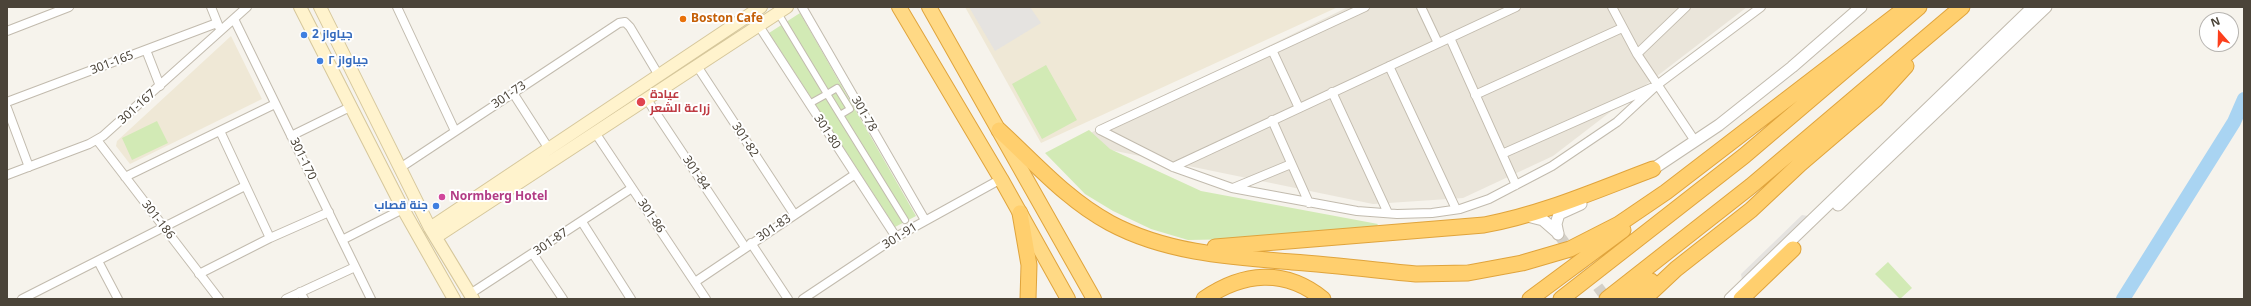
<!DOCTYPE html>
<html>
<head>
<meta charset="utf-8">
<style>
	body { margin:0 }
	#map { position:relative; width:2251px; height:306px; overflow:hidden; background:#f6f3ec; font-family:"Noto Sans",sans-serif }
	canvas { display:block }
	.frame { position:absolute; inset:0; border:8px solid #4b4439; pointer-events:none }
	.north { position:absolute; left:2199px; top:12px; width:40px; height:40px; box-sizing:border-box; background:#fff; border:1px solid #b7b4b0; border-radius:50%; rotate:340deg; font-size:11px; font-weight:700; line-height:16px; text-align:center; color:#4b4439 }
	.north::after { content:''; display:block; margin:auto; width:14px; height:18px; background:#fc3f1d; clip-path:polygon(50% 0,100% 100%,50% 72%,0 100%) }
</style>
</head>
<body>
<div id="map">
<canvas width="2251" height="306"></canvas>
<div class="frame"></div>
<div class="north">N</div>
</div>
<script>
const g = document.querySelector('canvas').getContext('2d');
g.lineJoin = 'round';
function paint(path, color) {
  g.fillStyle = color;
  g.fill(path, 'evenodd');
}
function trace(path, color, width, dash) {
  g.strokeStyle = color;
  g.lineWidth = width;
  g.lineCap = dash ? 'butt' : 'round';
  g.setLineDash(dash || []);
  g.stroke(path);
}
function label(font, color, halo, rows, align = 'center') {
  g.font = font + ' "Noto Sans",Cairo,sans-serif';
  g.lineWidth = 4;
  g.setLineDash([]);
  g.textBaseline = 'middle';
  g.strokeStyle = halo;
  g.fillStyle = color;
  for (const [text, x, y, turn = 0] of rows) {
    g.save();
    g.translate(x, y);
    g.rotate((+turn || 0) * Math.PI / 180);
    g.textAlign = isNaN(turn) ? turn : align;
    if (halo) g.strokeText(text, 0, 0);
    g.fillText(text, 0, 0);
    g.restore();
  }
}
paint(new Path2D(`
	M1348,7H1747L1553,156L1463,198L1373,204L1072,142Z`), '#eae5da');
paint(new Path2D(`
	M965,7H1338L1041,143Z
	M231,36L262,99L130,164L116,146L117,141Z`), '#efe8d6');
paint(new Path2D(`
	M800,13L916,216L895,227L769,33Z
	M1046,65L1077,120L1042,139L1012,84Z
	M157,121L168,143L132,160L122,138Z
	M1089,130L1110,149L1201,191L1378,224L1374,229L1241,239L1188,240L1151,229L1113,211L1085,194L1045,153Z
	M1888,262L1912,288L1900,299L1875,274Z`), '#d2eab5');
paint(new Path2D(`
	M969,7H1030L1041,23L995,51Z
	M1802,215L1808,216L1742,280L1741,274Z`), '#e5e3e0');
trace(new Path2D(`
	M2123,299L2234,122L2244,99`), '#a9d4f2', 14);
trace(new Path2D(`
	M1558,234L1607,299`), '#d4d0c8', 11, [11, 5.5]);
const pedestrian = new Path2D(`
	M778,13L827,94L809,104
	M840,115L850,109L837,88L827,94L905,220`);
const minor = new Path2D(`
	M211,7L219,27
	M397,7L455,131
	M802,7L925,220
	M1421,7L1438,43
	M1612,7L1637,54L1695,141
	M234,19L371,299
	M759,26L896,237
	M7,31L69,7
	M1450,38L1516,185
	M146,50L160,86
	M1272,50L1299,108
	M1637,54L1686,7
	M697,66L794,214
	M1389,66L1456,209
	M1332,92L1388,213
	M513,93L549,149
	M1475,95L1622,28
	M646,98L745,247
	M7,102L217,23
	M7,108L29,167
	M1272,120L1309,203
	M1100,130L1173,167L1232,188L1357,211L1397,214L1432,213L1460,209L1489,199L1552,166L1617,122L1657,85L1761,7
	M1100,130L1365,7
	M220,131L270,238
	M596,134L706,299
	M291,136L350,107
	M97,140L219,299
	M1502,154L1651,88
	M1173,167L1516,7
	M400,168L619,23L625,22L630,27L658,74
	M7,175L89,144L103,136L247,7
	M125,177L275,104
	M1233,188L1291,164
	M582,222L631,299
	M342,240L403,209
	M751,243L788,299
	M533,254L563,299
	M98,261L118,299
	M199,274L270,238L329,212
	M695,282L854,175
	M300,292L304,299
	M470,294L632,188
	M22,299L245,186
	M286,299L355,267
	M803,299L896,237L1001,179`);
const tertiary = new Path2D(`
	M1647,173L1719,125L1792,67L1861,7
	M1838,205L2046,7
	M1527,216L1543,220L1558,233
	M1558,234L1556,224L1559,214L1581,204
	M1730,299L2033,7`);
const secondary = new Path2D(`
	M300,7L403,209L454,299
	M320,7L430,228L473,299
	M430,228L761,7
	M436,237L787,7`);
const trunk = new Path2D(`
	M899,7L1001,179L1068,299
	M929,7L1094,299`);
const motorway = new Path2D(`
	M999,130C1034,162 1067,200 1110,223C1166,253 1230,257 1292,262C1334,265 1375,270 1416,274L1468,273L1522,263L1570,249L1619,224L1666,192L1907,7
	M1020,213L1029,265L1028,299
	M1215,247L1484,225C1543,214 1597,190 1653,169
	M1204,299C1243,272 1285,268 1323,299
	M1530,299L1623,230
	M1561,299L1744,156L1919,7
	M1607,299L1751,186L1962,7
	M1628,299L1651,281
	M1644,299L1676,269L1751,210L1800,164L1876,99L1906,66
	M1741,299L1793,249`);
trace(pedestrian, '#c2bbae', 8);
trace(minor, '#c2bbae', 10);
trace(tertiary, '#c2bbae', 13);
trace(secondary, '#d6c79b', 14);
trace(trunk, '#e0a43c', 16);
trace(motorway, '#e0a43c', 17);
trace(pedestrian, '#fff', 6);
trace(minor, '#fff', 8);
trace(tertiary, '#fff', 11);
trace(secondary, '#fff3cd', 12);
trace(trunk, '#ffd985', 14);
trace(motorway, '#ffcf6e', 15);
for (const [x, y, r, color] of [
	[683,19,4,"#e8710a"],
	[304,35,4,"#3f7fe0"],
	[320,61,4,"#3f7fe0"],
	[641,102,5,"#e0444e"],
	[442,197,4,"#d1479c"],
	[436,206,4,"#3f7fe0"]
]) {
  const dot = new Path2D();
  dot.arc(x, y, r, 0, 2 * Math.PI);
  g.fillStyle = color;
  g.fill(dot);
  trace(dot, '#fff', 1.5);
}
label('bold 12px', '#c56008', '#fff', [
	["Boston Cafe",691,19]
], 'left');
label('bold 12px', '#366cbe', '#fff', [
	["جیاواز 2",312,35],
	["جیاواز ٢",328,61],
	["جنة قصاب",428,206,"right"]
], 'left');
label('12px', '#4b4439', '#fff', [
	["301-165",112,63,-21],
	["301-73",509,95,-34],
	["301-167",137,107,-42],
	["301-78",864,114,60],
	["301-80",827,132,57],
	["301-82",745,140,57],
	["301-170",303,159,64],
	["301-84",696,173,56],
	["301-86",651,216,56],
	["301-186",158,220,52],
	["301-83",774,228,-34],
	["301-91",900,236,-32],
	["301-87",551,242,-34]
]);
label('bold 12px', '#be3a42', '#fff', [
	["عيادة",650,95],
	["زراعة الشعر",650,109]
], 'left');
label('bold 12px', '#b23c85', '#fff', [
	["Normberg Hotel",450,197]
], 'left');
</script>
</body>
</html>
